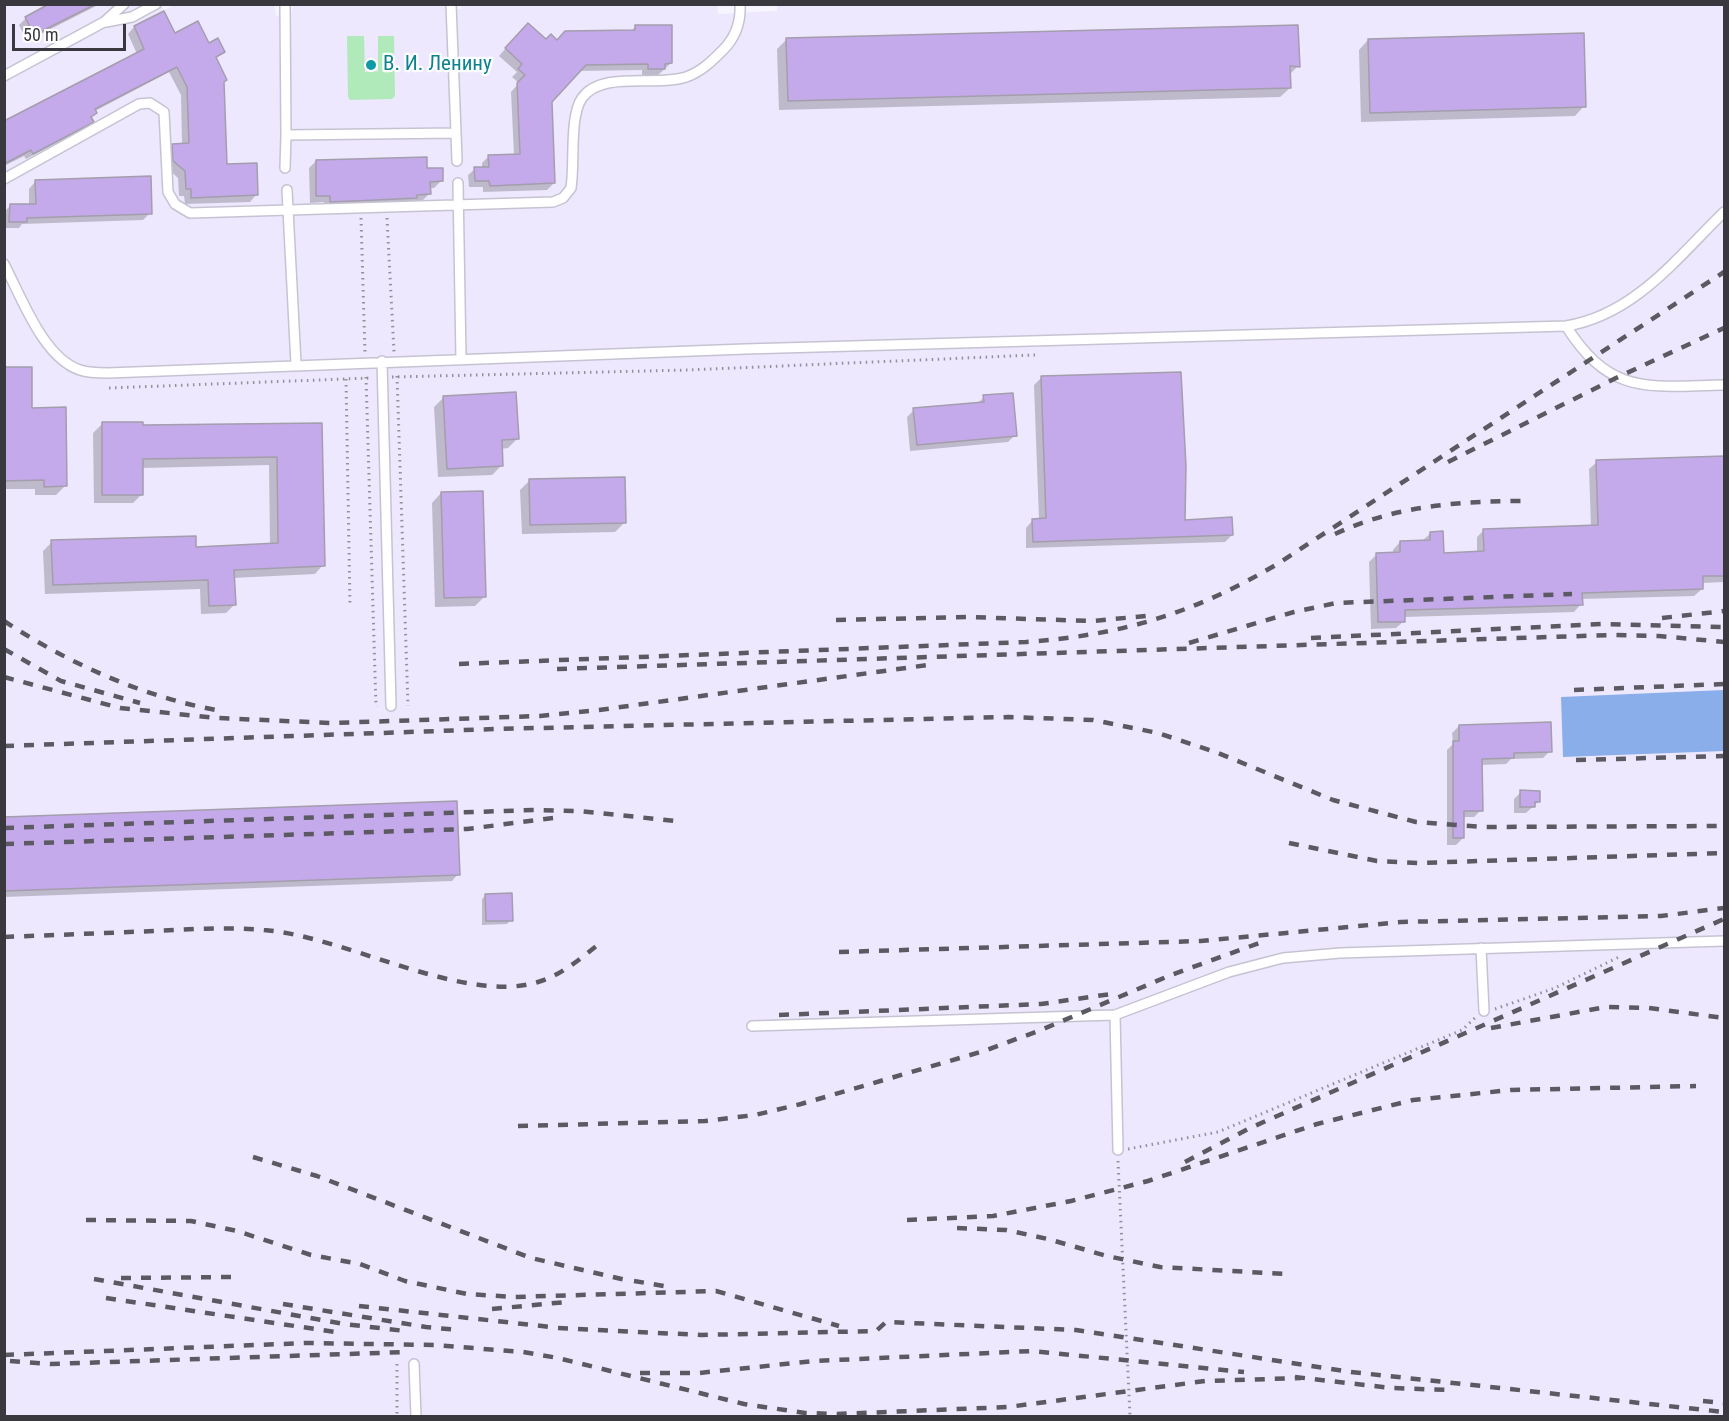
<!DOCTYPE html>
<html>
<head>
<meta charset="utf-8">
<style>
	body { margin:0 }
	#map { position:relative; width:1729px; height:1421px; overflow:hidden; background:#f6f4fe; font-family:"Roboto Condensed",sans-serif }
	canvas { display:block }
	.frame { position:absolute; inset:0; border:6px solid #3a383f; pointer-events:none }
	.scale { position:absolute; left:12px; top:24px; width:114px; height:27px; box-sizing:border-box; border:3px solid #3a383f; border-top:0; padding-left:8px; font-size:18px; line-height:21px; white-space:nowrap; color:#3a383f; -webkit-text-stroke:4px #fff; paint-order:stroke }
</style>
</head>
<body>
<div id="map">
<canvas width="1729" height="1421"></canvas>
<div class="frame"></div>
<div class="scale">50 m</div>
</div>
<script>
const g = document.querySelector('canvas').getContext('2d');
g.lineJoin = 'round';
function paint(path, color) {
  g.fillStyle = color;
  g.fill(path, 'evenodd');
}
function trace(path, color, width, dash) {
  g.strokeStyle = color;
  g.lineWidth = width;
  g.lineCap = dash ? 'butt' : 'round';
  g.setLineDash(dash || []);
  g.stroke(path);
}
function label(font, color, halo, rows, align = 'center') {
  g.font = font + ' "Roboto Condensed",sans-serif';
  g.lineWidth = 4.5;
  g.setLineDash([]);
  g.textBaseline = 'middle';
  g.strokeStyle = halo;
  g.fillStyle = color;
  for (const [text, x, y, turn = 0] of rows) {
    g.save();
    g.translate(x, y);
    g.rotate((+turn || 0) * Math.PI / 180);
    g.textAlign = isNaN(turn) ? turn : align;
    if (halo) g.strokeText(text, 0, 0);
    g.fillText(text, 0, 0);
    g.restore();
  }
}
paint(new Path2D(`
	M161,4L164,10L175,5L274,4L276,16L291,15L293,4H446V9H461V4H718V14L777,11V4L1724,5V1416H5V5Z`), '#eee8fe');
paint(new Path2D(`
	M347,36H364L365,72L378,71V36H394L395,96L392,99L350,100L348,97Z`), '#b0eabb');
paint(new Path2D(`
	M1724,690V751L1563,757L1561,697Z`), '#89aeea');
paint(new Path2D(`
	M53,4H100L27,41L19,25L26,18Z
	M163,13L174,35L223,52L215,59L222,83L226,166L256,195L250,202L185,204L184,196H179L178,178L167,168L166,152L173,145H182L181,95L169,72L95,111L90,118L92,121L85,128L26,159L24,156L4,166V123L137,54L128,34L134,27Z
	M635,27L671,63L657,76H642V70L578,71L550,101L554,183L547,190L483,192V187H469L468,175L475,169L482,168V163L489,156L514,155L511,92L519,83L512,77L517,72L499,56L521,31L546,41L557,42L630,32Z
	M786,40L1298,66L1289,75L1290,88L1280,97L779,110L777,49Z
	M1368,40L1584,106L1575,116L1361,122L1359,50Z
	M316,161L426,170L441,181L434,188H429V194L422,201H412L408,205L324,208V202L310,203L309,168Z
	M35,182L150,213L143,220L22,224L19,228H4V212L10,206H29V189Z
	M4,369L65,486L56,495H35V489H4Z
	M1041,378L1183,522L1232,535L1225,542L1026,548V528L1032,521L1039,520L1034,385Z
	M444,397L517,439L508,448L501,449L502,465L492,475L438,477L434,407Z
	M984,397L1015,435L1008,442L910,451L907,417L914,410L977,404Z
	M102,424L142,427L321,424L323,565L315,574L233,578L235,604L226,613L201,614L200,589L45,594L43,551L52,542L195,548L270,545L269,465L142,468V494L133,503H94L93,433Z
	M1724,457V582L1702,583V589L1694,596L1581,599V604L1574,612L1404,617V621L1396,628L1371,629L1369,562L1376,555L1393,554V550L1400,542L1423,540L1431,533L1442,554L1477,553V537L1484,530L1591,527L1589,469L1597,462Z
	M530,480L624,523L615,532L522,534L520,490Z
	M441,493L485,596L475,606L435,607L432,503Z
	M1459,726L1550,751L1543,758L1511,759L1506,764L1481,765V810L1474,817H1463V838L1456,845H1447V750L1453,744L1452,733Z
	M1521,792L1538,802L1526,813H1514V799Z
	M4,818L458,874L452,881L4,897Z
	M486,895L511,920L507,924L482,925V899Z`), '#0003');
const building = new Path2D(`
	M49,4H96L34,35L25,17Z
	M164,11L175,33L198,21L209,43L218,38L225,52L216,57L227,80L224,82L227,164L257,163L258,195L191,198V189H186L185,171L173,161L172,144L189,143L187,87L177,67L95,109L97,113L91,117L94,122L33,154L31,150L4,164V121L144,49L134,26Z
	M528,23L546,39L551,34L557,40L565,31L635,30V25H672V63L665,64V69H648V64L586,65L552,102L555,183L490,186L489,181H475L474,167H489L488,155L520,154L517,83L525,75L518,69L522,64L505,48Z
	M1298,25L1300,67L1290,66L1291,88L788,101L786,38Z
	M1584,33L1586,107L1370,113L1368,39Z
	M427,157V168H443V181L430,182L431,194L417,195V198L354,201L330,202V196H316V160Z
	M151,176L152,214L27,218V222H9L10,204H36L35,180Z
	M4,367H32V408L66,407L67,486L44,487V480L4,481Z
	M1181,372L1186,466L1185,520L1232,517L1233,535L1033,542L1032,519L1046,518L1041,376Z
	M516,392L519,439L502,440L503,466L447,469L443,396Z
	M1013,393L1017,436L917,445L913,408L984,402L983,395Z
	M102,422H143V425L322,423L325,566L234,570L236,605L209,606L208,580L53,585L51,540L196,536V547L278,543L277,457L143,459V495H102Z
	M1725,456V576H1703V589L1582,593L1583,605L1405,610V622H1378L1376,553L1400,552V541L1430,540V532L1443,531L1444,553L1484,551L1483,529L1598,525L1596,460Z
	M625,477L626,523L530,525L529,479Z
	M483,491L486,597L444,598L441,492Z
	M1551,722L1552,752L1514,753V758L1482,759L1483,811H1464V838H1453V741H1459V725Z
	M1520,790L1540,791V802H1535V807H1520Z
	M457,801L460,875L4,891V817Z
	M512,893L513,921H486L485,894Z`);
paint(building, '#c5aaeb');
trace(building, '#a39dac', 1.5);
const lane = new Path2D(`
	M285,4L286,135L456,133L451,4
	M106,22L132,17L156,4
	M4,76L104,22L124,4
	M456,133L457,161
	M285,168L286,135
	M4,179L139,104L150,103L164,112L168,192L175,204L190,213L553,202L563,198L571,188C575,164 569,117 582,98C602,70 656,87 686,77C701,72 712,61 723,50C735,38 741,22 740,4
	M458,183L461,359
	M287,190L296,364
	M4,264C21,296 43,358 80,370C89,373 98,373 108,373L745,349L1566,326C1634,315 1677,258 1724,212
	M1566,326C1611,397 1649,386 1724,385
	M382,361L391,706
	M1481,948L1484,1011
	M752,1026L1115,1015
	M1118,1150L1115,1015L1229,972L1283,958L1340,953L1724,941
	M414,1364L416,1416`);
trace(lane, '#c5c3d2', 12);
trace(new Path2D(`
	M361,218L365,353
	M387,218L394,352
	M397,376L408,706
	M366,377L376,707
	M392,377L688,370L1035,355
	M346,379L350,606
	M109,388L371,378
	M1495,1009L1555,988L1619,957
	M1128,1149L1218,1132L1462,1030L1476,1017
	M1118,1161L1130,1416
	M397,1364V1416`), '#929099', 3, [1.5, 4.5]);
trace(lane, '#fff', 9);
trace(new Path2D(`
	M1448,462L1616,378L1724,328
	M1335,534C1397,505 1461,501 1528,501
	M1662,618L1724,611
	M836,620L967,617L1092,621L1146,616
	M4,621C68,663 141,696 216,710
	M1311,638L1602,624L1724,627
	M1189,643L1294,612L1336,603L1572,594
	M4,649L61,681L140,703
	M459,664L1026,642C1123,635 1195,613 1279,563L1724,272
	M557,669L1612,635L1659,636L1724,642
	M4,677L120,708L217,718L332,723L540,716L599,710L935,664
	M1574,690L1724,684
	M4,746L496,729L1009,717L1093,720L1158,733L1218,753L1333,800L1416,822L1483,827L1724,826
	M1576,760L1724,756
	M4,828L533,810L579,811L676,821
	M1289,843L1377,861L1419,863L1724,853
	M4,844L467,829L561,817
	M4,937C55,935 105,933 155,931C191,929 228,927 264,930C345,936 464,1005 538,982C563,975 583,956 603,941
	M839,952L1201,941L1401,922L1661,916L1724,908
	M779,1015L1041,1004L1111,994
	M1491,1028L1606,1007L1649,1008L1724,1018
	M518,1126L705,1121L755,1115L801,1104L984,1051L1041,1030L1171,975L1262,942
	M253,1157L317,1176L531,1258L626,1280
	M1185,1162L1250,1128L1724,919
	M86,1220L191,1221L237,1231L311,1255L360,1264L405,1281L467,1294L514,1297L716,1291L839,1326
	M907,1220L993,1216L1071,1201L1148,1181L1317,1124L1413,1100L1511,1090L1696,1086
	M957,1228L1006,1230L1048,1239L1107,1256L1160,1267L1285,1274
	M121,1278L235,1277
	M94,1279L344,1324L405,1331
	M634,1281L670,1287
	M106,1298L342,1333
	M283,1304L426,1327L458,1330
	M359,1306L551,1327
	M492,1309L566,1302
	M558,1328L701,1335L876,1331L886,1322L1076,1330L1351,1372L1724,1412
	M4,1355L306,1343L434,1345L523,1352L558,1358L744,1404L805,1413L837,1414L1008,1407L1205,1381L1301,1378
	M10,1361L50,1364L406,1352
	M640,1373H699L814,1361L1032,1351L1244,1372
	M1295,1377L1391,1388L1450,1390
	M1703,1401L1724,1403`), '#5b5961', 4.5, [10, 10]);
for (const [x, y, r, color] of [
	[371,65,6,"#0f9aa8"]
]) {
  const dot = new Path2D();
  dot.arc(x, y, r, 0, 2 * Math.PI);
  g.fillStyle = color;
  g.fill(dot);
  trace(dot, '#fff', 2);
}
label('21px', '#0d838f', '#fff', [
	["В. И. Ленину",383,65]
], 'left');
</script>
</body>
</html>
